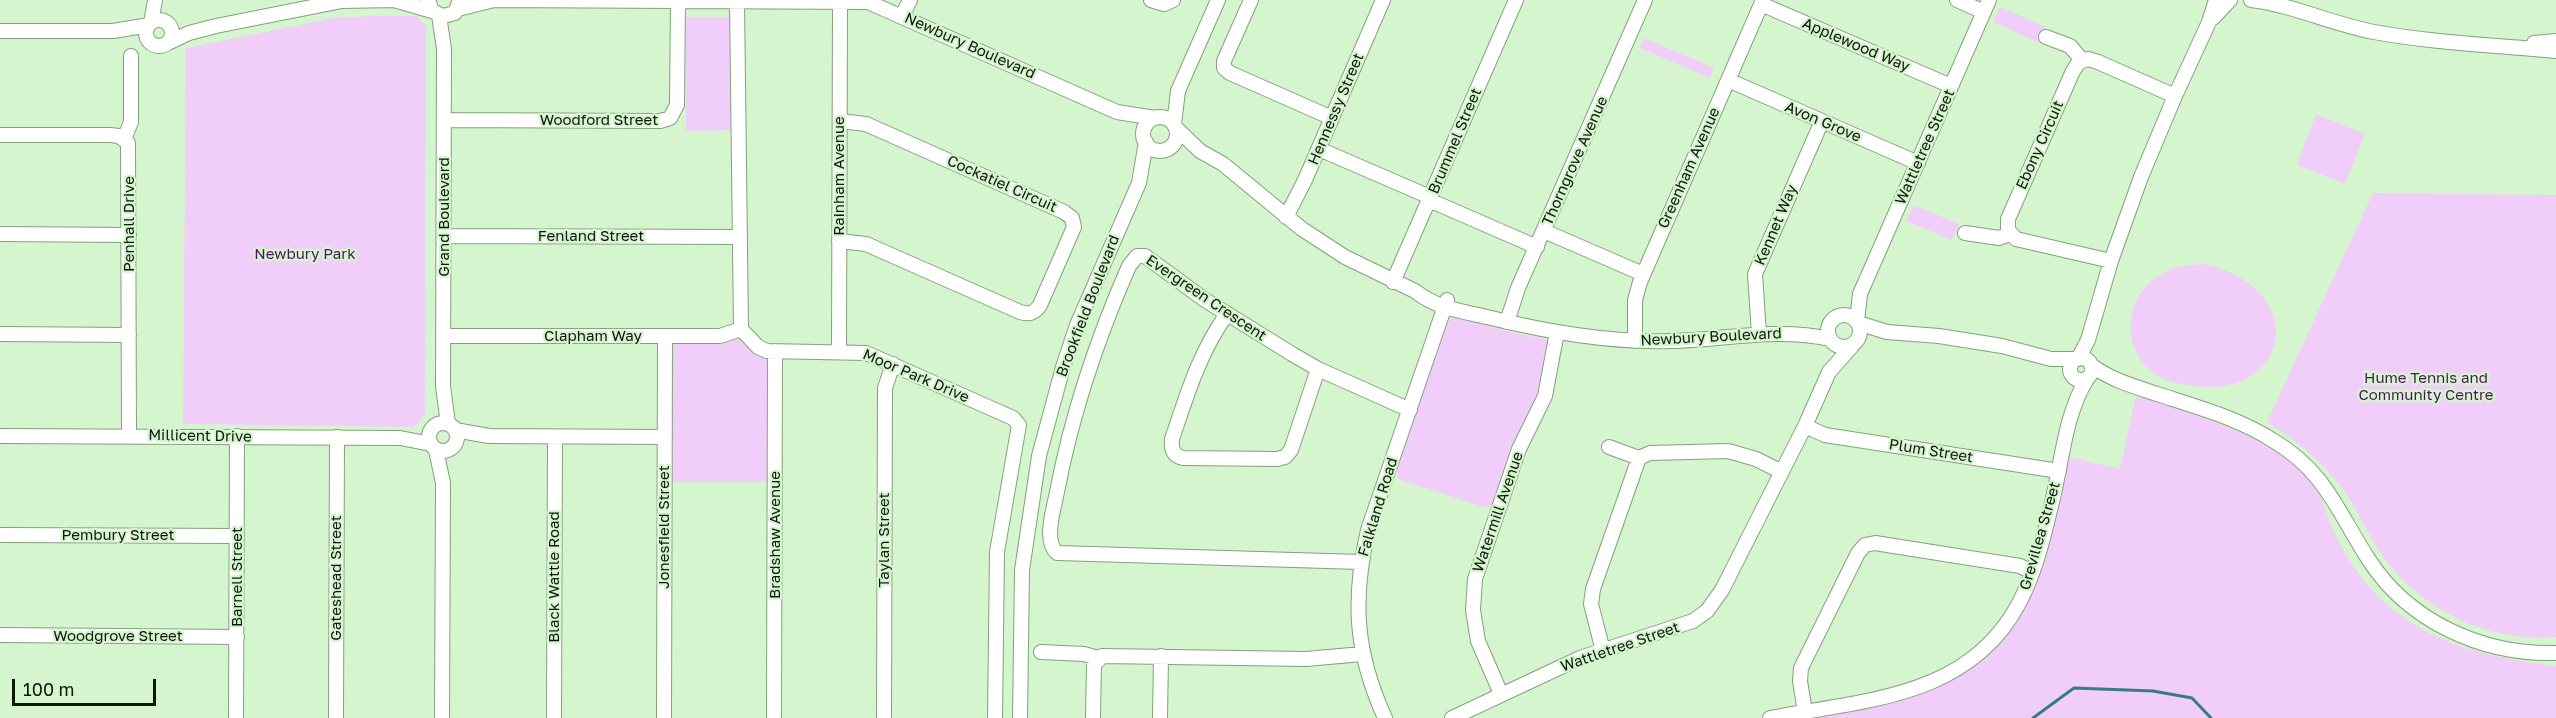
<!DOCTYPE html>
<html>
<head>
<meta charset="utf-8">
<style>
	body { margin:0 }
	#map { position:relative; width:2556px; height:718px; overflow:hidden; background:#d5f5ce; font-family:"Golos Text",sans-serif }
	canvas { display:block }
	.scale { position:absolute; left:12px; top:679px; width:144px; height:27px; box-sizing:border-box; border:3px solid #0d180b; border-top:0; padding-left:8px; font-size:18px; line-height:21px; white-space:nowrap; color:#0d180b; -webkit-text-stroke:4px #d5f5ce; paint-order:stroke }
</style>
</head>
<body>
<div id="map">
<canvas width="2556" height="718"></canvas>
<div class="scale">100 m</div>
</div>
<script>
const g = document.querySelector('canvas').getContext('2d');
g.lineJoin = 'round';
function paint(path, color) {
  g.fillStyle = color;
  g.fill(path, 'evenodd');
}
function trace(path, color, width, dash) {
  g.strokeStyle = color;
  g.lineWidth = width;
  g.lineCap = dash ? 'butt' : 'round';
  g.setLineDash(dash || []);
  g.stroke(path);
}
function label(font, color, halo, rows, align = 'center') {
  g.font = font + ' "Golos Text",sans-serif';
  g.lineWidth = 4.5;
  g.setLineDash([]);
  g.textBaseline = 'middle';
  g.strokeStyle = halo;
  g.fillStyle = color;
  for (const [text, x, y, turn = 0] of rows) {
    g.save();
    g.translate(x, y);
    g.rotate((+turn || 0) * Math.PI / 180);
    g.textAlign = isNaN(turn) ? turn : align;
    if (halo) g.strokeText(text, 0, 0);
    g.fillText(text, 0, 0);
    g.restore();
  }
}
paint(new Path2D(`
	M2000,7L2046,27L2039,43L1994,22Z
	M371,16H416L426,26L425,415L414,427L183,424L186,48L333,18Z
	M686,17H733L734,130L686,131Z
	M1644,38L1714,68L1710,78L1640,48Z
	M2316,114L2365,134L2345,184L2297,165Z
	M2373,193L2556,195V637C2488,643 2421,610 2382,555C2368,535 2359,512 2345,492C2325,463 2297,441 2267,422Z
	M1914,205L1959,224L1952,240L1906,221Z
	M2203,264C2312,286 2293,404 2186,385C2170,382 2153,377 2143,363C2120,332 2130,291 2163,273C2175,266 2189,265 2203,264Z
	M1454,314L1489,323L1491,327L1532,337L1541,335L1549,343L1542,388L1494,503L1486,508L1401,480L1397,476L1395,468L1448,316Z
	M736,338C747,341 765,354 770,364L769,482H670L671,348L676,342H724Z
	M2136,396L2202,414L2204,418L2242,433L2264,445L2268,443C2284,455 2307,468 2316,485C2324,502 2328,520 2336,536C2382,630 2459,654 2556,666V718H1790L1921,691L2006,629L2051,522L2069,457L2120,469Z`), '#f1cef9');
trace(new Path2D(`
	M2033,718L2074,688L2153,691L2192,698L2211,718`), '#357e7d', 3);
const minor = new Path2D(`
	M428,0L432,11L443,16L455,13L460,0
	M494,0L868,2L1117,112L1155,118
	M1151,0L1164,4L1173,0
	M1251,0L1224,61V68L1230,73L1332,118
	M1957,0L1984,12
	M2251,0C2293,5 2332,24 2374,32C2434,43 2495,45 2556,51
	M737,1L741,329L758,347L767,351L866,353L1013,418L1019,425L997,552L995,718
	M1761,4L1951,86
	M458,9L494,0
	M439,15L444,49L443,386L448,424
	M902,16L910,0
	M2213,18L2230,0
	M146 33a13 13 0 1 1 26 0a13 13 0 1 1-26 0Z
	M151,23L155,0
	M0,31H113L149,25
	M2046,37L2070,46L2082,60
	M170,42L189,33L216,26L342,1L394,0L432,11
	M2534,43L2556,41
	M1728,80L1918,163
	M1143 134a17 17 0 1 1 34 0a17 17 0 1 1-34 0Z
	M444,120L660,121L670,118L677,105L678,1
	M1174,124L1178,91L1218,0
	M1176,128L1200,151L1223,164L1302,229L1345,257L1415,291C1436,308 1461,311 1487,317C1547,332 1609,343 1671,341C1724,340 1777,327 1830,339
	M0,135H110L119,136L128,143L129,435
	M124,139L131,122V56
	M1319,149L1430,197
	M1429,200L1537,247
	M1286,217L1305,180L1383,0
	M1544,231L1643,274
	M1965,233L1999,238L2010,234
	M0,234L129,235
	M444,236L739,237
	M839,241L866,244L1020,312C1029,315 1035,313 1040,305L1074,227L1072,218L1064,212L866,124L840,121
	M2111,261L2016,239L2008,230V219L2073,71L2079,62L2088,59L2098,62L2175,96
	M1393,282L1516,0
	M1227,314C1199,353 1187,395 1172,439C1171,449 1173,456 1183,458L1277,459L1285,457L1291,450L1318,369
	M1828 331a16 16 0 1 1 32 0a16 16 0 1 1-32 0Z
	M1857,321L1860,294L1989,0
	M1507,322L1518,288L1645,0
	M1858,323L1887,332L1939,336L2002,346L2051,359H2076
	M0,334L129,335
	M1759,334L1755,274L1822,121
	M443,336H720L741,329
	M1635,341V300L1640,282L1763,0
	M839,351L840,2
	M2070 369a11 11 0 1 1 22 0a11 11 0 1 1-22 0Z
	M2078,359L2088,340L2111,261L2141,177L2175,96L2209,22L2216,0
	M2091,365C2111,380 2133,386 2157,394C2197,407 2238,418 2274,441C2327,473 2338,513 2369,560C2409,622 2483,655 2556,653
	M429 437a14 14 0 1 1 28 0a14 14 0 1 1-28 0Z
	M1805,426L1825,435L2059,471
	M455,430L489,436L665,437
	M0,436L400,438L431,444
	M1609,447L1639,458
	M436,450L443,483L442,718
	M0,535L237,536
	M1361,562L1057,553C1043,541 1054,508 1057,492C1072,413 1097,339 1129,266L1137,256H1145L1205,300L1292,354L1318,369L1410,410
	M0,635L237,637
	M1603,651L1591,604L1593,589L1639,458L1650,453L1728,451L1756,459L1782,472
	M1041,652L1084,654L1098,658
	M1501,694L1478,641L1473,610L1475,579L1519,449L1545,396L1557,332
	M1805,712L1800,681L1801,668L1858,553L1865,545L1875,543L2020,566L2032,572
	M236,718L237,436
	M336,718L337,437
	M554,718L555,437
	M664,718L665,336
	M774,718L775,351
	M884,718L885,388L893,364
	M1020,718L1022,570L1039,456L1063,367L1077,325L1139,183L1146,142
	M1093,718L1094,665L1102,656L1306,659L1362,654
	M1160,718L1161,656
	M1385,718C1355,652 1352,600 1368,530L1447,300
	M1452,718L1580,658L1693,621L1707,611L1722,590L1805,426L1829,372L1852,346
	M1770,718C1862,700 1967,699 2018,605C2035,574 2044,536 2052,502C2062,462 2065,414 2087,379`);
trace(minor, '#83a17c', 16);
trace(minor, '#fff', 14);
label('15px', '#0d180b', '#d5f5ce', [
	["Applewood Way",1856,45,23],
	["Newbury Boulevard",970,46,24],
	["Hennessy Street",1336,109,-67],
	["Woodford Street",599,120],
	["Avon Grove",1823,122,23],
	["Brummel Street",1455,141,-67],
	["Ebony Circuit",2040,145,-66],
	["Wattletree Street",1925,147,-66],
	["Thorngrove Avenue",1575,161,-66],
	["Greenham Avenue",1689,168,-66],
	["Rainham Avenue",839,176,-90],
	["Cockatiel Circuit",1002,184,24],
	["Grand Boulevard",444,217,-90],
	["Penhall Drive",129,224,-90],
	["Kennet Way",1776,225,-67],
	["Fenland Street",591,236],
	["Evergreen Crescent",1206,298,34],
	["Brookfield Boulevard",1088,306,-69],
	["Clapham Way",593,336],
	["Newbury Boulevard",1711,337,-3],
	["Moor Park Drive",916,376,23],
	["Millicent Drive",200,436,1],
	["Plum Street",1931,451,9],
	["Falkland Road",1378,507,-73],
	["Watermill Avenue",1498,512,-71],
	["Jonesfield Street",664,527,-90],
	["Pembury Street",118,535],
	["Bradshaw Avenue",775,535,-90],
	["Grevillea Street",2040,536,-74],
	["Taylan Street",884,540,-90],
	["Barnell Street",237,577,-90],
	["Black Wattle Road",554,577,-90],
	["Gateshead Street",336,578,-90],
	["Woodgrove Street",118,636],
	["Wattletree Street",1620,647,-19]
]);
label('15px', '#4d1658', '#d5f5ce', [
	["Newbury Park",305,254],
	["Hume Tennis and",2426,378],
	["Community Centre",2426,395]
]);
</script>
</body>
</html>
